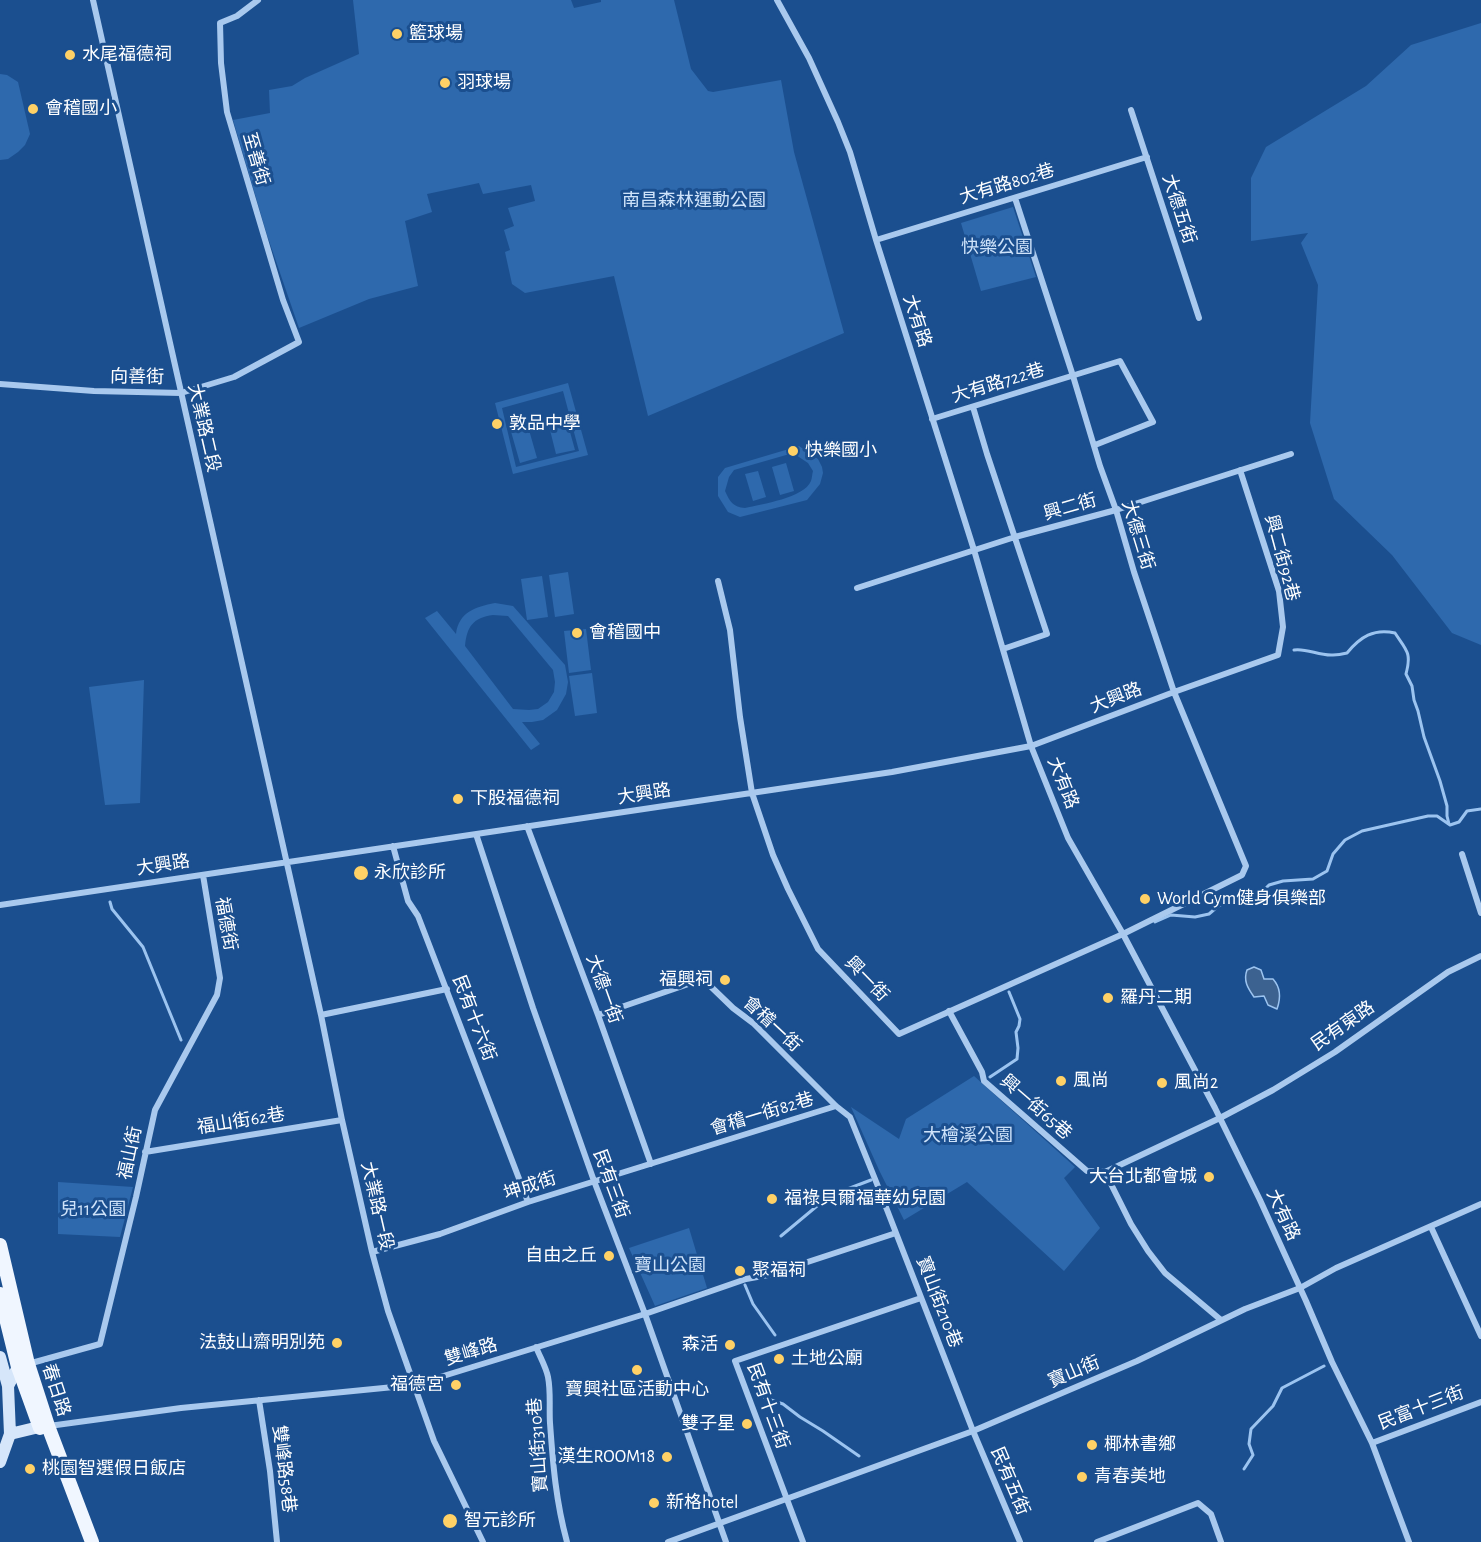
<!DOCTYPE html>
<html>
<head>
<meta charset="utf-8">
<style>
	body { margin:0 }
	canvas { display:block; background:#1b4f8f }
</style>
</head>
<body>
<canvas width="1481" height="1542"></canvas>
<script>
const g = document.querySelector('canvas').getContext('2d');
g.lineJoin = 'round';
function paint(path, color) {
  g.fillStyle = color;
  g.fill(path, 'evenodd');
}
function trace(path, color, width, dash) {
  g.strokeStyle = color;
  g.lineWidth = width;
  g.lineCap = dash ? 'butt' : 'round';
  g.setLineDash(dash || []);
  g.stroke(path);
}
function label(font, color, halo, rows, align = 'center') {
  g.font = font + ' "Alegreya Sans","Noto Sans TC",sans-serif';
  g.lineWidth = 6;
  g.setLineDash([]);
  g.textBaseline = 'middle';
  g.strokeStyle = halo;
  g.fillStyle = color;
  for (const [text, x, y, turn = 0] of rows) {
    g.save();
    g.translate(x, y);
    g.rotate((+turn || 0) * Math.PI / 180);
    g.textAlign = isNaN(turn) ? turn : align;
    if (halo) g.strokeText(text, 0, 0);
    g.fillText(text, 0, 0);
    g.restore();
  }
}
paint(new Path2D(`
	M353,0H571L574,8L601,2V0H674L691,69L708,91L713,92L781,80L794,152L844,333L648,416L614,276L525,293L512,284L505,252L510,250L504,230L514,226L508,208L535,201L531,185L483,194L479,183L427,194L432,212L405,221L418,286L369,299L299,328L267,235L233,120L270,113L269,90L292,86L305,78L359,54Z
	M1481,23V645L1452,633L1392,555L1334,499L1310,423L1318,285L1301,243L1308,233L1251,241V178L1266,147L1366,86L1411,45Z
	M0,74L7,75L18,82L30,134L25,145L18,152L8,159L0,160Z
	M1013,207L1036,277L981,291L961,223Z
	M568,383L588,455L513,474L495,403ZM563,391L579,451L516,467L502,408Z
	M565,414L575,450L556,454L547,418Z
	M527,423L537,458L520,463L510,428Z
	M799,446L818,459L822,467L823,473L820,484L807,500L740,517L728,512L718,496V477L725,468ZM793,453L808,463L813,471C812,475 812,478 811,481C804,498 762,504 745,508C733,507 730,502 725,491L729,477L734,470Z
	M786,463L794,491L780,495L772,467Z
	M758,471L766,497L753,501L745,474Z
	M568,572L574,614L555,617L549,575Z
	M542,576L548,617L527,620L521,579Z
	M495,603L513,606L565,665L568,682L566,694L557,710L543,720L532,722H522L540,744L531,750L425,618L437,611L456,634C459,612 475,607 495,603ZM493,615L508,616L553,670L555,682L554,692L548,702L538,709L529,710L513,709L465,646C467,626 473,618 493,615Z
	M586,629L591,670L569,673L564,631Z
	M592,673L597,713L575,716L569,676Z
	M144,680L140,803L105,805L89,687Z
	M974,1076L1075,1167L1064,1178L1100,1228L1064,1271L967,1182L904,1220L879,1170L851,1107L899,1139L906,1119Z
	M58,1182L133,1187L120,1237L58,1234Z
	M689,1228L707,1288L655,1306L629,1248Z`), '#2e69ad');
const water = new Path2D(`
	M1254,967L1261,970L1264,979H1273C1281,988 1281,998 1277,1009L1268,1005L1264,996L1254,997C1248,988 1243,981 1247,970Z`);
paint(water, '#3c6290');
trace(water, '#9cc4f0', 1.5);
trace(new Path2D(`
	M1294,650C1307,648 1319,656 1333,655C1337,655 1343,654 1347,653C1360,637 1374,628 1395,633C1406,650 1412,652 1406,674L1412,686L1414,700L1418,711L1424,737L1440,781L1447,806V816L1449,824
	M110,902L112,909L143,947L181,1040
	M1155,922L1171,915L1195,917L1209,914L1216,908L1225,902L1243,904L1252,902L1269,885L1283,881L1313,879L1327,871L1333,854L1345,840L1362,831L1428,816H1437L1450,825L1459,822L1467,811L1481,809
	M990,1077L1017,1059L1018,1048L1016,1032L1019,1026L1020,1019L1009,992
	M781,1236L829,1196L871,1180
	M745,1285L753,1304L775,1335
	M765,1398L783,1404L800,1417L823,1431L859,1456
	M1244,1469L1253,1455L1249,1444L1251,1429L1273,1406L1282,1388L1324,1366`), '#9cc4f0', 3);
trace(new Path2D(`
	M93,0L321,1015L342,1120L372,1252L388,1311L434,1441L483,1542
	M777,0L809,58L838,122L850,152L876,240L974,550L1031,746L1068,838L1123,934L1215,1108L1260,1200L1306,1301L1332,1362L1372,1443L1409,1542
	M1131,110L1199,318
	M876,240L1147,157
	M0,384L94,391L181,393L234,377L299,342L283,300L227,112L221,63L220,23L237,16L258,0
	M973,407L987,454L1047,634L1003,649
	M932,419L1120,361L1153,422L1095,445
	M718,581L730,630L740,717L752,793L773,855L788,889L818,949L899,1034L1123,934L1242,875L1246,866L1174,692L1134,572L1116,510L1100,466L1073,376L1015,198
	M857,588L1015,537L1116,510L1291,454
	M527,826L598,1015L651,1164
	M476,834L533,1008L594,1181L645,1314L726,1542
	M393,846L408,901L418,916L528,1202
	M1462,854L1481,913
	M0,905L892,772L1031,746L1174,692L1278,655L1283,627L1279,591L1240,470
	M949,1011L982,1072L984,1081L1087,1171L1105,1172L1220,1118L1273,1090L1335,1052L1448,972L1481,956
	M321,1015L447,989
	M598,1015L703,979L733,1008L753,1023L836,1106L850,1117L877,1184L973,1431L1020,1542
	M145,1152L342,1120
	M1105,1172L1131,1224L1148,1251L1165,1273L1221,1320
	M1431,1227L1481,1336
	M372,1252L440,1234L528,1202L836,1106
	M536,1347C540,1357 546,1367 548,1377C551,1392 549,1408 550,1423C553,1465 556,1502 567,1542
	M28,1364L100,1344L136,1197L155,1110L217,995L220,978L203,875
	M259,1400L270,1471L277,1542
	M49,1426L181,1408L414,1385L645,1314L746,1279L768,1275L896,1233
	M1372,1443L1481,1402
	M668,1542L973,1431L1137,1361L1245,1309L1300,1288L1336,1268L1481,1204
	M803,1542L735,1361L921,1298
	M1097,1542L1198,1503L1211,1514L1221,1542`), '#a9c9ee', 6);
trace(new Path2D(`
	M0,1357L8,1386
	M10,1434L39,1427
	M0,1462L10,1434L8,1386L18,1367L23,1366`), '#d6e6fa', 12);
trace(new Path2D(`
	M0,1245L28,1364L48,1426L92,1542
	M0,1294L18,1367L40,1428`), '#f0f6ff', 14);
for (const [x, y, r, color] of [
	[397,34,6,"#ffd166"],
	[70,55,6,"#ffd166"],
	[445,83,6,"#ffd166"],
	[33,109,6,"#ffd166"],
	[497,424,6,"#ffd166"],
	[793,451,6,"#ffd166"],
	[577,633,6,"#ffd166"],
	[458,799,6,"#ffd166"],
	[361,873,8,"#ffd166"],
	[1145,899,6,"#ffd166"],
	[725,980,6,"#ffd166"],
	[1108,998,6,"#ffd166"],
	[1061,1081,6,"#ffd166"],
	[1162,1083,6,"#ffd166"],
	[1209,1177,6,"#ffd166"],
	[772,1199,6,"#ffd166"],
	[609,1256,6,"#ffd166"],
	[740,1271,6,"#ffd166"],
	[337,1343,6,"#ffd166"],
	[730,1345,6,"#ffd166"],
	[779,1359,6,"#ffd166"],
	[637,1370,6,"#ffd166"],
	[456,1385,6,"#ffd166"],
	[747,1424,6,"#ffd166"],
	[1092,1445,6,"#ffd166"],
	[667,1457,6,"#ffd166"],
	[30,1469,6,"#ffd166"],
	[1082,1477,6,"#ffd166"],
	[654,1503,6,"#ffd166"],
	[450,1521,8,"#ffd166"]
]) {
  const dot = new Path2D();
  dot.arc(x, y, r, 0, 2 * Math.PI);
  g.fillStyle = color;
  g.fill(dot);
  trace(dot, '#1b4f8f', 2);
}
label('18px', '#fff', '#1b4f8f', [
	["籃球場",409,34],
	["水尾福德祠",82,55],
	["羽球場",457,83],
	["會稽國小",45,109],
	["敦品中學",509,424],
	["快樂國小",805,451],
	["會稽國中",589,633],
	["下股福德祠",470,799],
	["永欣診所",374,873],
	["World Gym健身俱樂部",1157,899],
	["福興祠",713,980,"right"],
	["羅丹二期",1120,998],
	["風尚",1073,1081],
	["風尚2",1174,1083],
	["大台北都會城",1197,1177,"right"],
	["福祿貝爾福華幼兒園",784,1199],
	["自由之丘",597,1256,"right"],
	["聚福祠",752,1271],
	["法鼓山齋明別苑",325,1343,"right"],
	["森活",718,1345,"right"],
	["土地公廟",791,1359],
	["福德宮",444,1385,"right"],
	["寶興社區活動中心",637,1390,"center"],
	["雙子星",735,1424,"right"],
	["椰林書鄉",1104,1445],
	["漢生ROOM18",655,1457,"right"],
	["桃園智選假日飯店",42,1469],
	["青春美地",1094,1477],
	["新格hotel",666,1503],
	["智元診所",464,1521]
], 'left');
label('18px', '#fff', '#1b4f8f', [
	["至善街",256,159,74],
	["大有路802巷",1007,184,-17],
	["大德五街",1179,209,72],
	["大有路",917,321,72],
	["向善街",137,377,1],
	["大有路722巷",998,383,-17],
	["大業路二段",204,428,77],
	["興二街",1070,507,-16],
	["大德三街",1138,535,73],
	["興二街92巷",1282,558,75],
	["大興路",1116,698,-21],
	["大有路",1063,783,68],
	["大興路",644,794,-9],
	["大興路",163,865,-9],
	["福德街",226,924,80],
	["興一街",867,979,46],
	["大德一街",604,989,70],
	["民有十六街",474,1018,69],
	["會稽一街",772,1024,43],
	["民有東路",1343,1026,-35],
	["興一街65巷",1036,1107,41],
	["會稽一街82巷",762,1114,-17],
	["福山街62巷",241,1121,-9],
	["福山街",130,1153,-78],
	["民有三街",611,1184,70],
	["坤成街",530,1186,-18],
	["大業路一段",377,1206,77],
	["大有路",1283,1215,65],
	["寶山街210巷",939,1302,69],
	["雙峰路",471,1352,-17],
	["寶山街",1074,1372,-23],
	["春日路",56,1390,72],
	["民有十三街",768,1406,70],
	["民富十三街",1421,1408,-21],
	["寶山街310巷",538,1445,-94],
	["雙峰路58巷",284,1469,83],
	["民有五街",1010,1481,67]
]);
label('18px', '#cfe3fa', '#1b4f8f', [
	["南昌森林運動公園",694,201],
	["快樂公園",997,248],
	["大檜溪公園",968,1136],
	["兒11公園",93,1210],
	["寶山公園",670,1266]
]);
</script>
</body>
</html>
